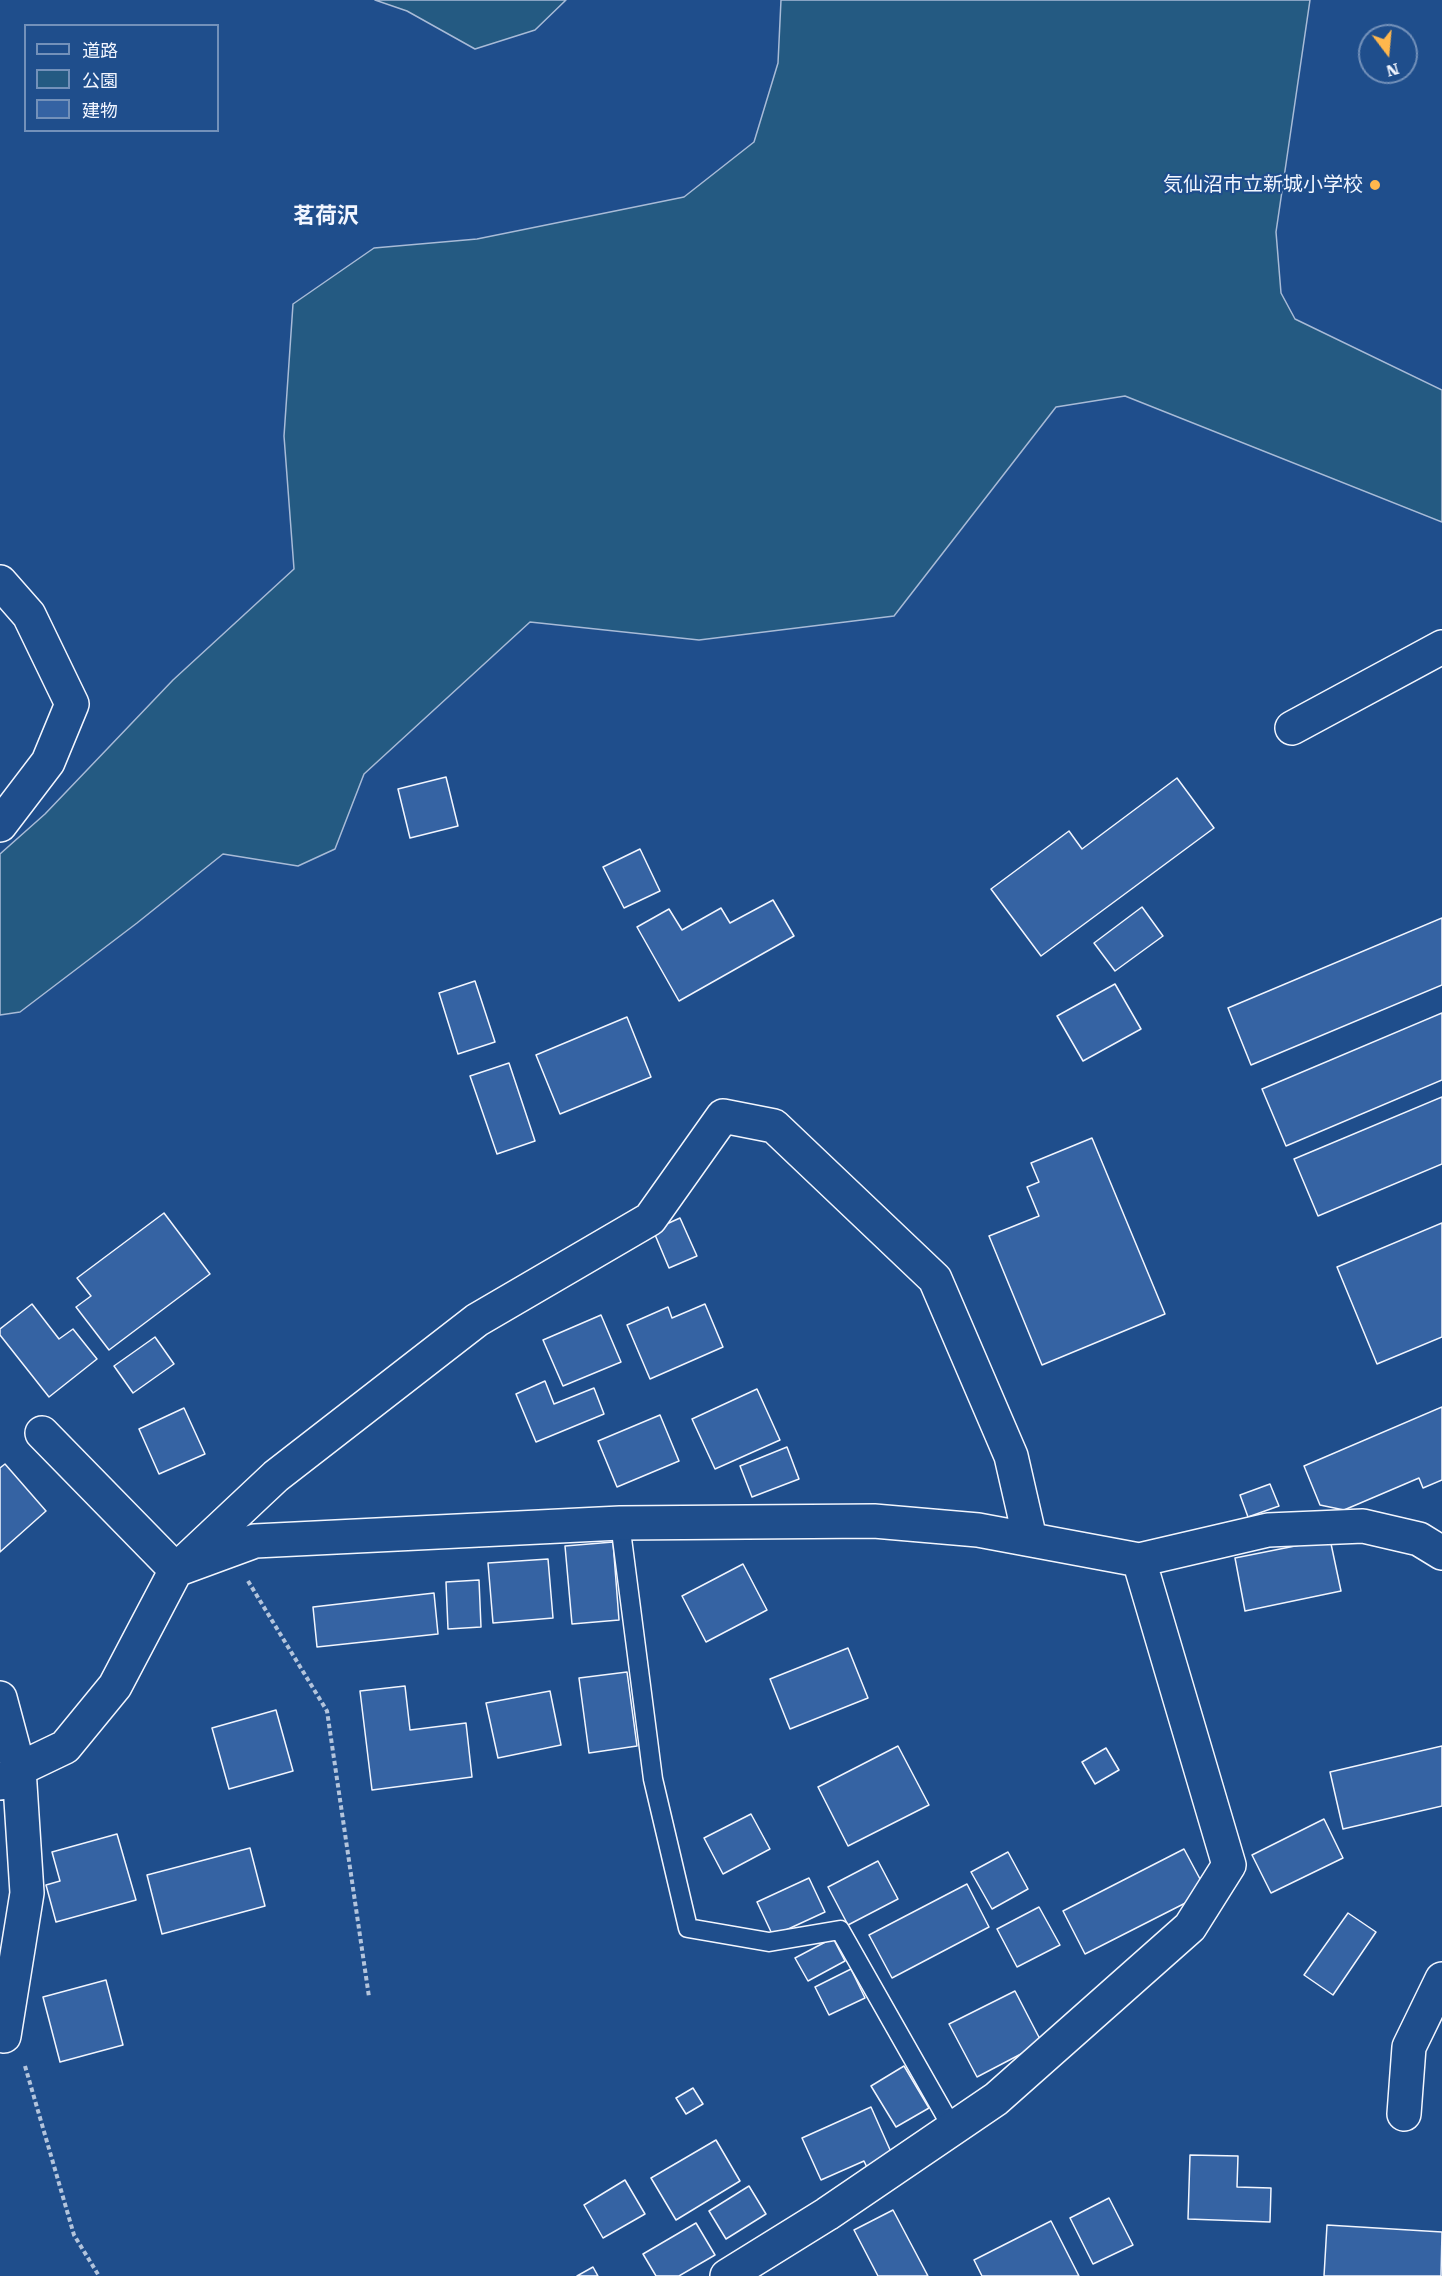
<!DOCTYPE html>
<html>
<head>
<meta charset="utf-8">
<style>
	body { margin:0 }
	#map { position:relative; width:1442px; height:2276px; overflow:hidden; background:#1f4e8c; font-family:"Roboto Serif","Noto Sans JP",serif }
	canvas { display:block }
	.legend { position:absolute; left:24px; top:24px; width:195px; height:108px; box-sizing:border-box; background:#1f4e8c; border:2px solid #7391ba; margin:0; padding:8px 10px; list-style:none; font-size:18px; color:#f2f6ff }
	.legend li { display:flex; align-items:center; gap:12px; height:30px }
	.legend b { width:30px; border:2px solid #7391ba }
	.north { position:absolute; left:1358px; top:24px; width:60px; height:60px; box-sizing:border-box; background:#1f4e8c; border:2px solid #7391ba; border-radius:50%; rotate:164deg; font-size:16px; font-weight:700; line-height:24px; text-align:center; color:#f2f6ff }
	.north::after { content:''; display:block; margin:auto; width:21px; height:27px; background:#ffb74d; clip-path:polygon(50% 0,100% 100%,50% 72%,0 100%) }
</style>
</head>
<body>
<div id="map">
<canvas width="1442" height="2276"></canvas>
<ul class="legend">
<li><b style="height:8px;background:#1f4e8c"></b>道路</li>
<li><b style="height:16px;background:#245a82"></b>公園</li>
<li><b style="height:16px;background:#3563a3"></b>建物</li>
</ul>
<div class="north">N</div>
</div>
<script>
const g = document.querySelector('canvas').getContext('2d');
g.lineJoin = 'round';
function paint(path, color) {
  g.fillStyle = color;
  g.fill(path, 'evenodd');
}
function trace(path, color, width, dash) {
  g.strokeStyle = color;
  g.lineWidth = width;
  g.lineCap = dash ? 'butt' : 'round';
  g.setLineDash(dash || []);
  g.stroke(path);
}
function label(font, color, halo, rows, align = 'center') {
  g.font = font + ' "Roboto Serif","Noto Sans JP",serif';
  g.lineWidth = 4.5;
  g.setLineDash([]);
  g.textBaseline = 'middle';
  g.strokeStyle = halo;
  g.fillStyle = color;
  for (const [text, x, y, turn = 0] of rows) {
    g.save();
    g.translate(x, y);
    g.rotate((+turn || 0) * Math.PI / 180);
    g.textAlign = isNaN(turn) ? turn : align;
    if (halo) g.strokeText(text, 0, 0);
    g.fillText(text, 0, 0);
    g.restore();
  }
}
const green = new Path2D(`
	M375,0H566L535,30L475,49L407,11Z
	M781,0H1310L1276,232L1281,293L1295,319L1442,390V522L1125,396L1056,407L894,616L699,640L530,622L364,774L335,849L298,866L223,854L137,923L20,1012L0,1015V854L45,814L173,680L294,569L284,436L293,304L374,248L477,239L684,197L754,142L778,63Z`);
paint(green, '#245a82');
trace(green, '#a8bbd7', 1.5);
const building = new Path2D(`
	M446,777L458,826L410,838L398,789Z
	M1177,778L1214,828L1041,956L991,889L1069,831L1082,849Z
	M640,849L660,891L624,908L603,867Z
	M773,900L794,936L679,1001L637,927L669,909L682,930L721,908L730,923Z
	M1142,907L1163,936L1115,971L1094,943Z
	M1442,918V985L1251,1065L1228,1008Z
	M475,981L495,1042L458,1054L439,993Z
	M1115,984L1141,1029L1083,1061L1057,1016Z
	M1442,1013V1080L1286,1146L1262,1089Z
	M627,1017L651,1077L560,1114L536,1055Z
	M509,1063L535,1141L497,1154L470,1076Z
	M1442,1097V1164L1318,1216L1294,1159Z
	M1092,1138L1165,1314L1042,1365L989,1236L1039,1216L1027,1187L1039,1182L1031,1163Z
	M164,1213L210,1274L109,1350L76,1307L91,1296L77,1278Z
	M680,1218L697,1256L669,1268L653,1230Z
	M1442,1223V1337L1377,1364L1337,1267Z
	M32,1304L59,1339L73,1329L97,1359L49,1397L0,1335V1329Z
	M705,1304L723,1347L650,1379L627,1325L668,1307L672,1318Z
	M601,1315L621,1362L563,1386L543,1340Z
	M155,1337L174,1364L133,1393L114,1366Z
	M545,1381L554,1404L594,1388L604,1414L536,1442L516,1394Z
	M757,1389L780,1440L715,1469L692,1419Z
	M1442,1407V1480L1423,1488L1419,1478L1344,1510L1320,1505L1304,1466Z
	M184,1408L205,1454L159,1474L139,1429Z
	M660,1415L679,1461L617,1487L598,1441Z
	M787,1447L799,1479L752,1497L740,1466Z
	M5,1464L46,1511L0,1552V1468Z
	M1270,1484L1279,1506L1248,1517L1240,1495Z
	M1330,1539L1341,1591L1245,1611L1235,1558Z
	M613,1542L619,1620L572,1624L565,1546Z
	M548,1559L553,1618L493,1623L488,1563Z
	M743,1564L767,1610L706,1642L682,1596Z
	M479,1580L481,1627L448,1629L446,1582Z
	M434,1593L438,1634L317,1647L313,1607Z
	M848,1648L868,1698L790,1729L770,1679Z
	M627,1672L637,1746L589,1753L579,1678Z
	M405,1686L410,1730L466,1723L472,1777L372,1790L360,1691Z
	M550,1691L561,1745L498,1758L486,1703Z
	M276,1710L293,1771L229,1789L212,1728Z
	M898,1746L929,1805L848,1846L818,1787Z
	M1442,1746V1806L1343,1829L1330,1772Z
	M1106,1748L1119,1770L1095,1784L1082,1762Z
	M751,1814L770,1849L723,1874L704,1838Z
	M1324,1819L1343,1858L1271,1893L1252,1855Z
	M117,1834L136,1900L56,1922L46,1885L60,1881L52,1852Z
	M250,1848L265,1906L162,1934L147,1875Z
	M1184,1849L1207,1892L1085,1954L1063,1911Z
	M1008,1852L1028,1889L992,1909L971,1872Z
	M878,1861L898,1899L848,1925L828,1887Z
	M809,1878L825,1912L773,1936L757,1902Z
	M967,1884L989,1927L892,1978L869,1935Z
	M1039,1907L1060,1945L1017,1967L997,1929Z
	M1348,1913L1376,1932L1333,1995L1304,1975Z
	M833,1938L845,1961L808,1981L795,1958Z
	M851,1969L865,1998L829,2015L815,1987Z
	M106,1980L123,2045L60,2062L43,1997Z
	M1015,1991L1042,2043L977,2077L949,2024Z
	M904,2066L929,2108L896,2127L871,2086Z
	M693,2088L703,2104L686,2114L676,2098Z
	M871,2107L895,2161L869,2172L864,2161L821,2180L802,2138Z
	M716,2140L740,2181L676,2220L651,2178Z
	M1190,2155L1238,2156L1237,2187L1271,2188L1270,2222L1188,2219Z
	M625,2180L645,2214L603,2238L584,2205Z
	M749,2186L766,2214L726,2239L709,2211Z
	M1109,2198L1133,2245L1093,2264L1070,2218Z
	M893,2210L928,2276H878L854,2230Z
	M1051,2221L1079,2276H982L974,2260Z
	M696,2223L715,2255L679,2276H656L643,2254Z
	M1327,2225L1442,2232L1441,2276H1324Z
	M593,2267L598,2276H577Z`);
paint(building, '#3563a3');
trace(building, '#f2f6ff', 1.5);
const service = new Path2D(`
	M620,1523L653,1779L688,1928L769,1942L840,1930L953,2129`);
const minor = new Path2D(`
	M0,582L29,615L72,704L48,762L0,825
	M1292,728L1442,647
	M42,1433L176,1570L276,1476L477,1320L650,1219L723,1116L774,1126L935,1279L1011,1456L1030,1539
	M0,1698L19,1769L27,1893L4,2036
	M0,1783L19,1769L65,1747L115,1686L176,1570L255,1541L620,1523L874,1521L978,1530L1139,1560L1268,1530L1363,1526L1419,1539L1442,1553
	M1404,2114L1409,2047L1442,1979
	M727,2276L827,2214L996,2099L1190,1927L1229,1865L1139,1560`);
trace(service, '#f2f6ff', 21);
trace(minor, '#f2f6ff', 36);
trace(new Path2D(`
	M248,1581L327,1711L369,1997
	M25,2066L74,2235L99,2276`), '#b3c4dc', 4, [4.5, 3]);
trace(service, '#1f4e8c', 18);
trace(minor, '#1f4e8c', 33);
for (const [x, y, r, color] of [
	[1375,185,6,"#ffb74d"]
]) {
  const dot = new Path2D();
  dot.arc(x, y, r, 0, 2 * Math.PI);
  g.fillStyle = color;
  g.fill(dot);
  trace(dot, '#1f4e8c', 2);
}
label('20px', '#f2f6ff', '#1f4e8c', [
	["気仙沼市立新城小学校",1363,185]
], 'right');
label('bold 22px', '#f2f6ff', '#1f4e8c', [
	["茗荷沢",326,217]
]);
</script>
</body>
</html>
